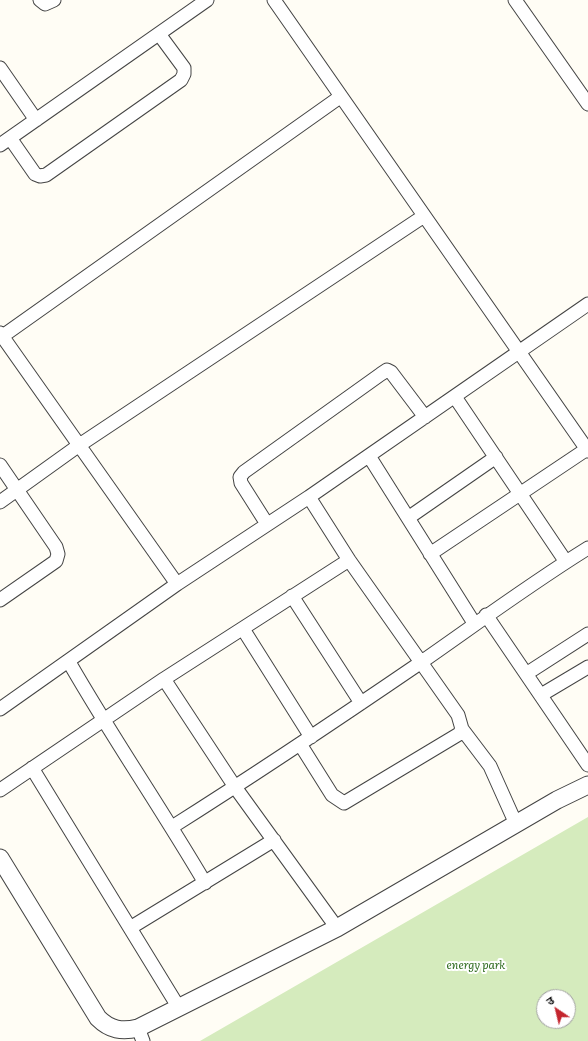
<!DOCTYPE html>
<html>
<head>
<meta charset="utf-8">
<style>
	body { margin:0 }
	#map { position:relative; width:588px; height:1041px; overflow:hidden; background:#fffdf5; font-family:Literata,"Noto Sans Devanagari",serif }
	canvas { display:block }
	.north { position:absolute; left:536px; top:989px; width:40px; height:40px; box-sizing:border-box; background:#fff; border:1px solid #a0a0a0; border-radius:50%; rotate:325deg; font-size:11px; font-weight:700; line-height:16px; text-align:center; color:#111 }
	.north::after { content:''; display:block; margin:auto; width:14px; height:18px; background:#c4262e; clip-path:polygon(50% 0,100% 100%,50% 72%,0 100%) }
</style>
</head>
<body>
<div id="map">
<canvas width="588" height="1041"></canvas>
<div class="north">उ</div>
</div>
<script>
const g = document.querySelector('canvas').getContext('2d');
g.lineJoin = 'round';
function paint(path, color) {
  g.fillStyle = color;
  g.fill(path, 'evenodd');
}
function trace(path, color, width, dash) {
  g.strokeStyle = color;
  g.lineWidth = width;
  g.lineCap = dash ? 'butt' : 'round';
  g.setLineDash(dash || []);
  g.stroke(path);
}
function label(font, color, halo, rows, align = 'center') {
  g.font = font + ' Literata,serif';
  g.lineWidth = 4;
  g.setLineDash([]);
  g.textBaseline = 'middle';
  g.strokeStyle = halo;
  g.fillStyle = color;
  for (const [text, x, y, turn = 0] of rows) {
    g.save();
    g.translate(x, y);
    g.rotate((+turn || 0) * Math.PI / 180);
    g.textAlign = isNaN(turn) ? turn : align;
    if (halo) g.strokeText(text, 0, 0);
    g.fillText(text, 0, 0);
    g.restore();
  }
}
paint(new Path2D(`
	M588,817V1041H200ZM544,997H568V1021H544Z`), '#d5ebbd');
const minor = new Path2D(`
	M40,0L45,4L54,0
	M274,0L588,451
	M515,0L588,104
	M0,68L36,120
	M10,138L35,174L40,176L46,175L181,80L184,74V68L159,34
	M0,145L207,0
	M0,333L177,584
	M0,338L340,97
	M455,397L566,562
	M369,456L474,623
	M0,465L56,547L58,554L56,561L0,600
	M0,502L78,446L424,216
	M408,518L496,457
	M267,524L241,483L240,477L244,472L381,374L387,370L391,372L425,417
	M430,554L587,449
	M292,596L361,703
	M486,615L588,765
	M243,629L311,737
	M69,662C112,737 161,808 205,883
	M526,674L588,634
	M164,679L235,787L337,928
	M541,695L588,667
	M0,709L177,584L309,497L588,304
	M462,729L490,766L516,824
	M300,744L332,795L344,803L459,734L462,729L458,715L349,560L309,497
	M32,768L179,1008
	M0,790L164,679L349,560
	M172,827C256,774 338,719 420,663C476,624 530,584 588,548
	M130,928L274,840
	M138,1028L143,1041`);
const tertiary = new Path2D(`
	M0,858L98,1018C110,1030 122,1032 138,1028L337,928L557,800L588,785`);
trace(minor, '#444', 15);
trace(tertiary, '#444', 19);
trace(minor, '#fff', 13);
trace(tertiary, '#fff', 17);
label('italic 11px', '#2f6b1f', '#fff', [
	["energy park",476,966]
]);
</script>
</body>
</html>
